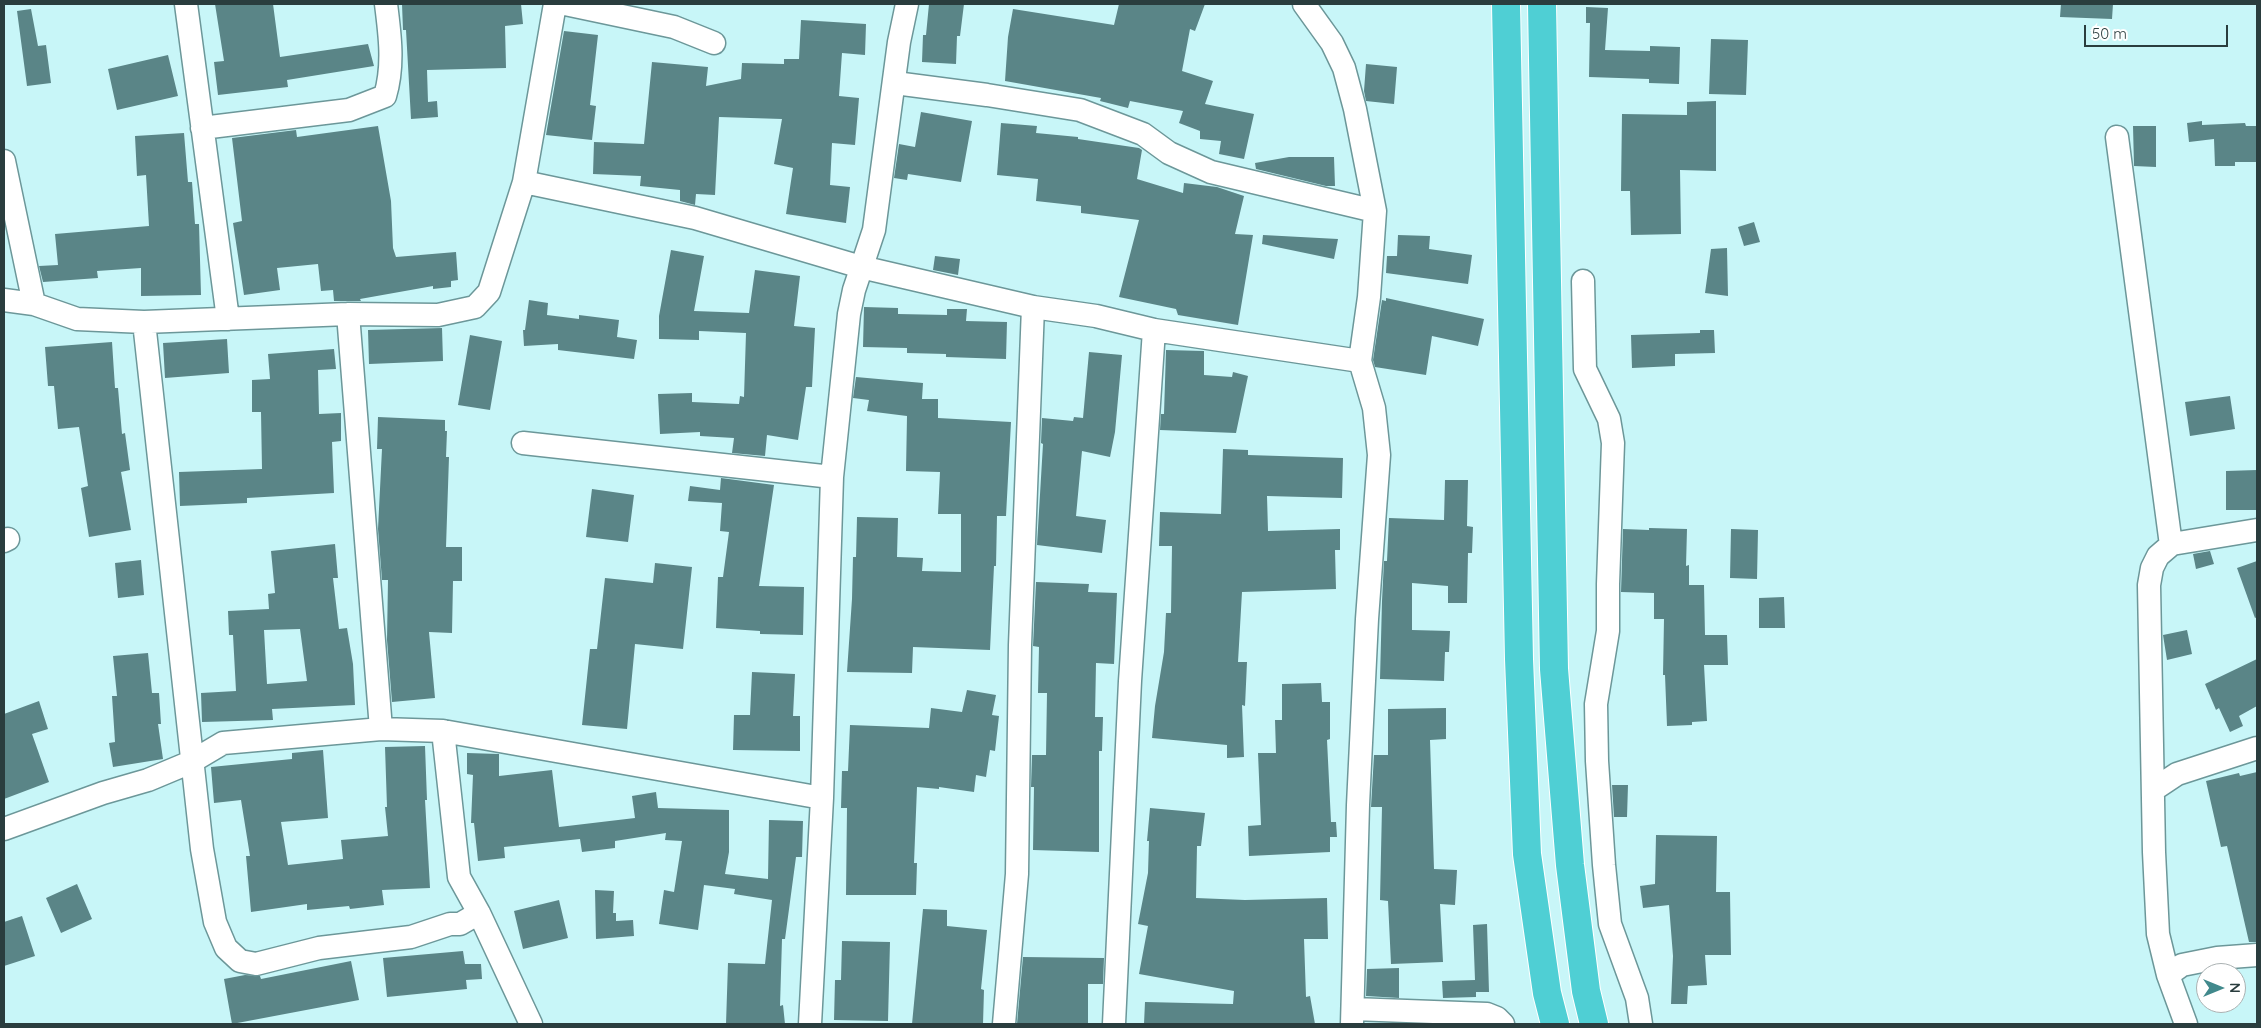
<!DOCTYPE html>
<html>
<head>
<meta charset="utf-8">
<style>
	body { margin:0 }
	#map { position:relative; width:2261px; height:1028px; overflow:hidden; background:#c8f6f8; font-family:Quicksand,sans-serif }
	canvas { display:block }
	.frame { position:absolute; inset:0; border:5px solid #2a3d3e; pointer-events:none }
	.north { position:absolute; left:2196px; top:963px; width:50px; height:50px; box-sizing:border-box; background:#fff; border:1px solid #aab1b2; border-radius:50%; rotate:90deg; font-size:14px; font-weight:700; line-height:20px; text-align:center; color:#2a3d3e }
	.north::after { content:''; display:block; margin:auto; width:18px; height:22px; background:#41898c; clip-path:polygon(50% 0,100% 100%,50% 72%,0 100%) }
	.scale { position:absolute; left:2084px; top:25px; width:144px; height:22px; box-sizing:border-box; border:2px solid #2a3d3e; border-top:0; padding-left:6px; font-size:15px; line-height:18px; white-space:nowrap; color:#2a3d3e; -webkit-text-stroke:4px #fff; paint-order:stroke }
</style>
</head>
<body>
<div id="map">
<canvas width="2261" height="1028"></canvas>
<div class="frame"></div>
<div class="north">N</div>
<div class="scale">50 m</div>
</div>
<script>
const g = document.querySelector('canvas').getContext('2d');
g.lineJoin = 'round';
function paint(path, color) {
  g.fillStyle = color;
  g.fill(path, 'evenodd');
}
function trace(path, color, width, dash) {
  g.strokeStyle = color;
  g.lineWidth = width;
  g.lineCap = dash ? 'butt' : 'round';
  g.setLineDash(dash || []);
  g.stroke(path);
}
paint(new Path2D(`
	M215,4H273L280,57L368,44L374,66L287,80L288,87L218,95L214,62L224,61Z
	M402,4H521L523,24L505,26L506,68L427,70L428,102L437,101L438,117L411,119L406,30H403Z
	M929,4H964L960,36H957L956,64L922,62L923,35H926Z
	M1119,4H1205L1195,31L1190,29L1182,71L1213,81L1205,104L1254,114L1244,159L1219,154L1221,141L1200,139V131L1179,123L1183,111L1130,101L1128,108L1100,101L1101,98L1005,81L1008,37L1013,9L1114,25Z
	M2061,4H2113L2112,19L2060,17Z
	M1586,7L1608,8L1605,50L1650,51V46L1680,47L1679,84L1649,83V79L1589,77L1590,23H1586Z
	M31,9L38,46L46,45L51,83L27,86L17,11Z
	M801,20L866,24L865,55L842,53L839,96L859,98L855,145L832,143L830,185L850,187L846,223L786,214L793,168L774,164L782,119L719,117L715,195L696,194L695,205L680,201V190L640,186L641,176L593,174L594,142L644,144L652,62L708,67L706,86L741,79L742,63L784,64V59H799Z
	M564,31L598,35L590,105L596,106L592,140L546,135Z
	M1711,39L1748,40L1746,95L1709,94Z
	M168,55L178,96L117,110L108,69Z
	M1366,64L1397,67L1394,104L1366,101L1364,91Z
	M1716,101V171L1680,170L1681,234L1631,235L1630,191H1621L1622,114L1687,115V102Z
	M921,112L972,121L961,182L908,174L907,180L894,178L899,144L915,147Z
	M2202,121V125L2245,123L2246,126H2257V162H2235V166H2215L2214,139L2189,142L2187,123Z
	M1001,123L1037,126L1036,133L1078,137V139L1139,148L1142,150L1137,179L1183,193L1184,183L1217,187L1244,196L1235,234L1253,235L1238,325L1178,315L1176,309L1119,297L1139,220L1081,213V206L1036,201L1038,179L997,175Z
	M378,126L391,201L393,248L396,257L456,252L458,280L451,281V287L433,289V286L360,299L361,301H334L333,290L321,291L318,264L277,268L280,290L244,295L233,223L242,221L232,138L296,130L297,137Z
	M2133,126H2156V167L2134,166Z
	M184,133L188,182H192L195,224H199L201,295L141,296V268L97,271L98,278L43,282L39,266L58,265L55,234L149,226L146,175L137,176L135,136Z
	M1289,157H1334L1335,186H1326L1256,169L1255,163Z
	M1754,222L1760,242L1744,246L1738,227Z
	M1263,235L1338,239L1334,259L1262,244Z
	M1398,235L1430,236L1429,249L1472,255L1468,284L1386,273L1387,256H1397Z
	M1727,248L1728,296L1705,293L1711,249Z
	M671,250L704,256L694,311L749,313L755,270L800,276L794,326L815,328L812,387H806L798,440L767,435L765,456L732,453L734,438L700,436V432L660,434L658,394L692,393V402L739,404L740,396L744,397L746,333L699,331V340L659,339V316Z
	M935,256L960,259L958,275L933,270Z
	M1386,298L1484,319L1478,346L1432,336L1426,375L1375,367L1373,360L1382,300L1386,301Z
	M529,300L548,303L547,315L579,319V315L619,320L617,337L637,340L634,359L558,350V344L524,346L523,330H525Z
	M864,307L898,308V314L947,315V309H967L966,321L1007,322L1006,359L946,357V354L907,353V348L863,347Z
	M442,328L443,361L369,364L368,330Z
	M1700,330H1714L1715,353L1675,354V366L1632,368L1631,335L1700,333Z
	M470,335L502,341L490,410L458,405Z
	M227,339L229,373L165,378L163,343Z
	M112,342L115,388H118L122,434L125,433L130,470L121,472L131,530L89,537L81,488L88,486L79,427L58,429L54,386H48L45,347Z
	M334,349L336,369L318,370L319,414L341,413V441L332,442L334,493L247,498V503L180,506L179,472L262,469L261,412H252V380L270,379L268,354Z
	M1166,350L1204,351V375L1232,377L1233,372L1248,376L1236,433L1160,430L1161,414H1164Z
	M1089,352L1122,355L1115,432L1110,457L1082,451L1076,516L1106,520L1102,553L1037,545L1043,444L1041,443L1042,418L1073,421L1074,417L1083,418Z
	M856,377L923,383L922,399H938V418L1011,422L1006,516H997L996,566H994L990,650L913,647L912,673L847,672L852,599L853,557H856L857,517L898,518L897,557L923,558L922,571L961,572V514H938L940,472L906,471L907,416L867,411L869,400L853,398Z
	M2230,396L2235,429L2190,436L2185,402Z
	M378,417L445,420V431H447L446,457H449L446,547H462V581H453L452,633L429,632L435,698L392,702L387,640L388,580H382L378,529L382,449H377Z
	M1223,449L1248,450V455L1343,458L1342,498L1267,496L1268,531L1340,529V550H1335L1336,589L1242,592L1238,662H1247L1245,706L1242,705L1244,757L1227,758V745L1152,738L1155,706L1164,652L1166,613H1171L1172,546H1159L1160,512L1221,514Z
	M2257,470V510H2226V471Z
	M721,478L774,485L759,586L804,587L803,635L760,634V631L716,628L718,577H723L729,532L720,531L722,503L688,501L690,486L720,490Z
	M1445,480H1468L1467,526L1473,527L1472,553H1468L1467,603H1448V586L1412,583V630L1450,631L1449,652H1445L1444,681L1380,679L1382,601L1384,561H1387L1389,518L1444,520Z
	M592,489L634,495L628,542L586,537Z
	M1649,528L1687,529L1686,566L1689,565V585H1704L1705,635H1727L1728,665H1704L1707,721L1692,722V725L1667,726L1665,675H1663L1664,619H1654V593L1621,592L1623,529L1649,530Z
	M1731,529L1758,530L1757,579L1730,578Z
	M335,544L338,578H333L339,629L347,628L353,664L355,705L272,709L273,720L202,722L201,693L236,691L233,635H229L228,611L269,609L268,594L275,593L271,551ZM300,629L307,681L267,684L264,630Z
	M2210,551L2214,564L2196,569L2193,554Z
	M141,560L144,595L118,598L115,563Z
	M2257,561V617L2255,618L2237,568Z
	M655,563L692,567L683,649L635,644L627,729L582,725L590,649H597L605,578L653,583Z
	M1036,582L1089,584L1088,592L1117,593L1114,664L1096,663L1095,717H1103L1102,751H1099V852L1033,850L1034,787H1031L1032,755H1046L1047,693H1038L1039,647L1033,646Z
	M1784,597L1785,628H1759V598Z
	M2187,630L2192,654L2167,660L2163,635Z
	M148,653L152,693H159L161,724H158L163,759L113,767L109,743L115,742L112,696H117L113,656Z
	M2257,659V706L2239,716L2243,726L2230,732L2219,708L2216,710L2205,684Z
	M752,672L795,674L793,716H800V751L733,750L734,715H750Z
	M1321,683L1322,702H1330V739L1327,740L1331,822H1336L1337,837H1330V852L1249,856L1248,826L1261,825L1258,753H1276L1275,720H1282V684Z
	M967,690L996,695L992,715L999,716L995,751L990,750L986,777L976,775L974,792L939,787V789L917,787L914,863H917L916,895H846L847,808H841L842,771H848L850,725L929,728L931,708L962,712Z
	M39,701L48,729L32,734L49,782L4,799V714Z
	M1446,708V739L1430,740L1434,869L1457,870L1455,905L1440,904L1443,962L1391,964L1388,901L1380,900L1382,807H1371L1374,755H1388V709Z
	M425,746L427,800H425L430,888L382,890L384,905L350,909L349,906L307,910V904L251,912L246,856H250L241,800L214,803L211,767L292,759V753L323,750L328,818L281,822L288,865L343,859L341,840L388,836L385,807H387L385,747Z
	M467,753L499,754V776L552,770L559,827L635,818L632,796L656,792L658,808L729,810V852L725,874L768,879L769,820L803,821L802,857H796L785,939H782L780,1006L783,1005L785,1024H726L728,963L765,964L772,900L734,894L735,889L704,885L698,930L659,924L664,890L674,892L682,841L665,840L666,833L615,841V848L582,852L580,839L504,847L505,858L478,861L474,823H471L473,775L467,774Z
	M2257,772V942H2249L2227,846L2221,847L2206,781L2239,773L2240,776Z
	M1612,785H1628L1627,817H1614Z
	M1150,808L1205,813L1201,846H1197L1196,898L1245,900L1327,898L1328,939H1304L1306,997L1310,996L1315,1024H1144L1145,1002L1233,1004L1234,991L1139,974L1148,926L1138,924L1148,873L1149,841H1147Z
	M1656,835L1717,836L1716,892H1730L1731,955H1705L1707,985L1688,986L1687,1004H1671L1673,956L1669,905L1643,908L1640,886L1655,884Z
	M77,884L92,919L61,933L46,898Z
	M595,890L614,891L613,913H616V921L633,920L634,936L596,939Z
	M559,900L568,938L523,949L514,911Z
	M923,909L947,910V926L987,930L981,989L984,990L983,1024H912Z
	M22,916L35,956L4,966V922Z
	M1487,924L1489,992H1476V997L1443,998L1442,981L1475,980L1473,925Z
	M842,941L890,942L888,1021L834,1020L835,980H841Z
	M463,951L465,964H481L482,979L466,980L467,989L387,997L383,958Z
	M1023,957L1104,958L1103,984H1088V1024H1017Z
	M351,961L359,1000L232,1024L224,979L245,975L260,976L261,979Z
	M1399,968V998L1366,996L1367,969Z`), '#5a8587');
const minor = new Path2D(`
	M186,4L228,319
	M565,4L674,27L714,43
	M1304,4L1332,43L1344,68L1355,109L1375,211L1369,297L1360,361L1374,408L1379,455L1367,619L1358,805L1352,1024
	M895,83L987,95L1080,110L1143,134L1169,153L1211,172L1375,211
	M202,128L349,110L385,96C394,66 390,35 386,4
	M2117,137L2171,545
	M4,161L34,304
	M524,182L695,218L861,267L1033,307L1096,316L1154,330L1360,361
	M1583,281L1585,369L1609,419L1613,443L1608,584V631L1596,704L1597,761L1604,865L1610,924L1637,998L1641,1024
	M4,300L34,304L77,319L144,322L348,314L438,315L475,307L489,292L524,182L555,4
	M348,314L381,729
	M144,322L202,849L215,922L226,948L240,961L256,964L319,948L411,937L450,924H460L479,913L459,877L443,731
	M523,443L832,477
	M4,541L8,539
	M2153,790L2177,774L2257,748
	M4,829L103,793L148,780L191,762L223,743L381,729L443,731L822,798
	M479,913L531,1024
	M2168,975L2182,965L2217,958L2257,955
	M1353,1009L1487,1014L1497,1018L1503,1024
	M810,1024L822,798L832,477L849,314L854,290L874,230L899,42L907,4
	M1004,1024L1017,874L1020,645L1033,307
	M1114,1024L1130,681L1154,330
	M2186,1024L2168,975L2158,934L2154,852L2149,585L2152,568L2158,556L2172,544L2257,530`);
const trunk = new Path2D(`
	M1506,4L1519,659L1527,854L1547,993L1555,1024
	M1542,4L1554,669L1570,865L1586,991L1594,1024`);
trace(minor, '#6c9799', 25);
trace(trunk, '#fff', 30);
trace(minor, '#fff', 22);
trace(trunk, '#4fcfd4', 28);
</script>
</body>
</html>
